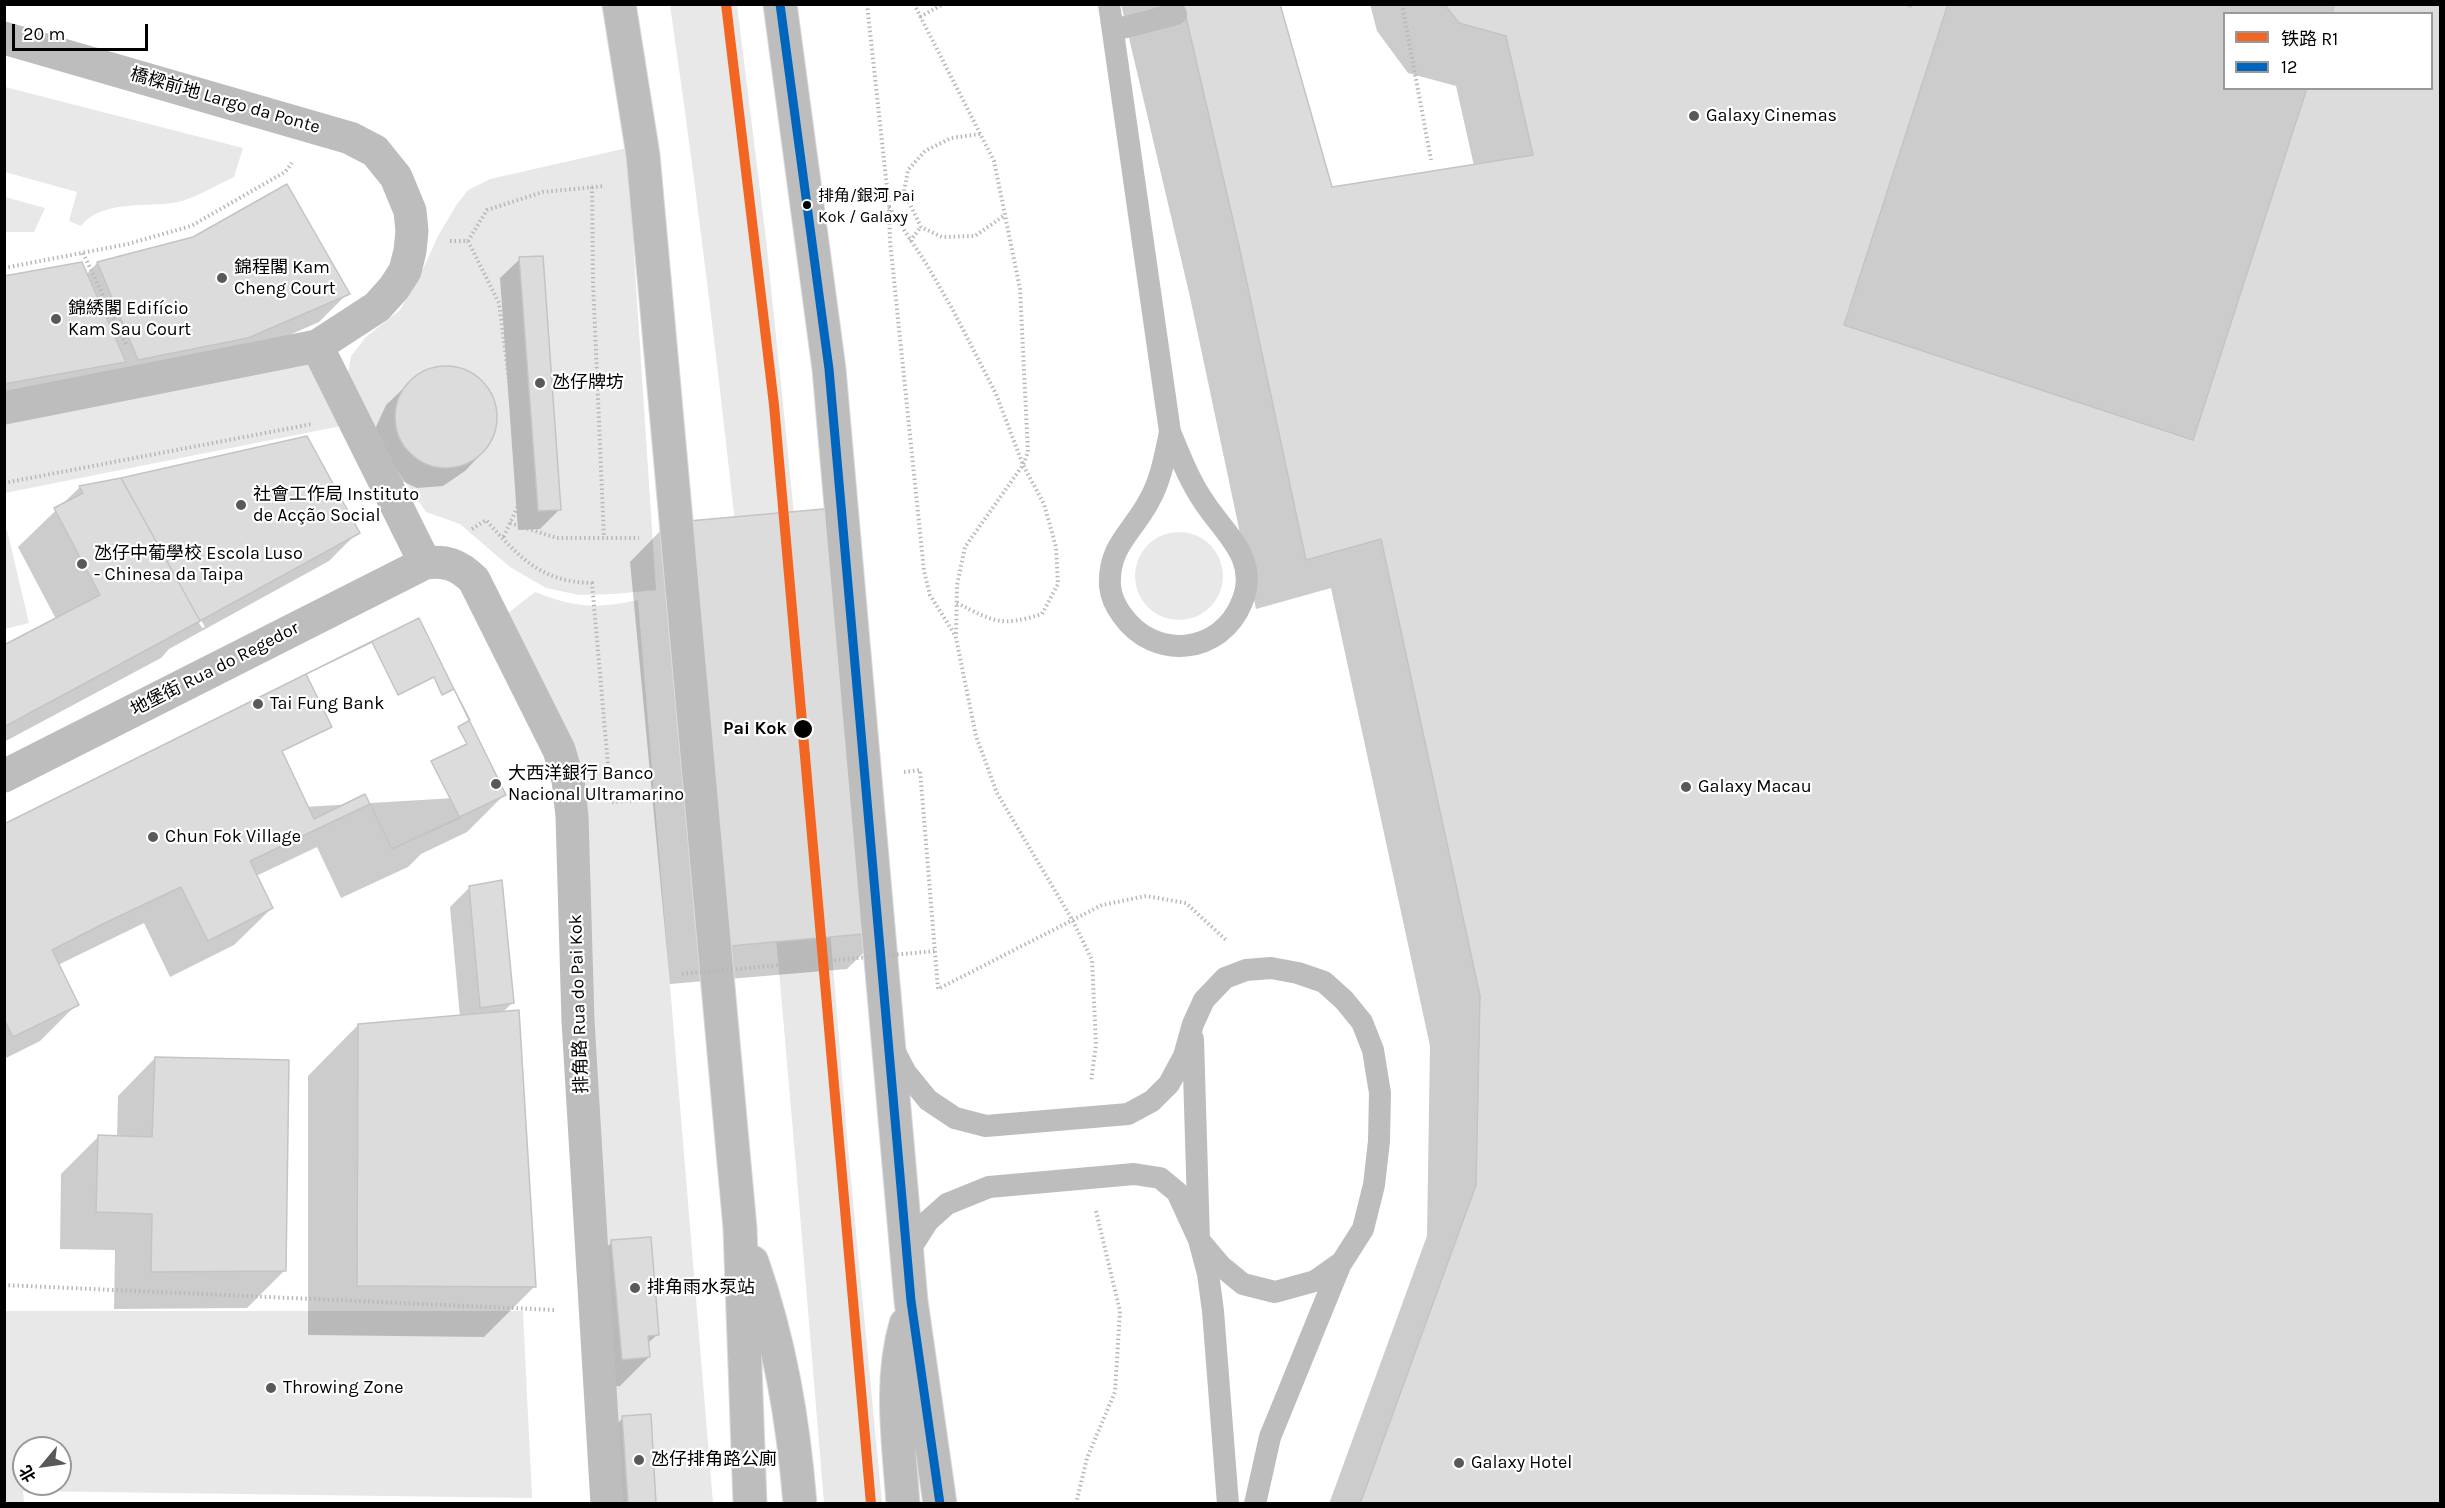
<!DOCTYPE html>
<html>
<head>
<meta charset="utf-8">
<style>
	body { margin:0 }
	#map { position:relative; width:2445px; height:1508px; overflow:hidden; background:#fff; font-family:Karla,"Noto Sans SC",sans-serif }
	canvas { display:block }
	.frame { position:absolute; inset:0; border:6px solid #000; pointer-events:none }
	.legend { position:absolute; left:2223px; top:12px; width:210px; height:78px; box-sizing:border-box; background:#fff; border:2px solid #999; margin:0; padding:8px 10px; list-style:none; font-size:18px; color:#000 }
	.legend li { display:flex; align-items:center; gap:12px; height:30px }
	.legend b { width:30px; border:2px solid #999 }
	.north { position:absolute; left:12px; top:1436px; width:60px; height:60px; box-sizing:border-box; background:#fff; border:2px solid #999; border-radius:50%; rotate:241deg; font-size:16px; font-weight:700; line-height:24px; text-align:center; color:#000 }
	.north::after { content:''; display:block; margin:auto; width:21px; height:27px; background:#595959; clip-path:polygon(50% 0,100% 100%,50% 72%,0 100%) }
	.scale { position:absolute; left:12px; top:24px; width:136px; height:27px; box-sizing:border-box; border:3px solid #000; border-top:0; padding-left:8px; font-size:18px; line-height:21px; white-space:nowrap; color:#000; -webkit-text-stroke:4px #fff; paint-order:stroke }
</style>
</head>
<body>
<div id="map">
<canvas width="2445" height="1508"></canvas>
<div class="frame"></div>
<ul class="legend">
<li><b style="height:8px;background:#f26522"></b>铁路 R1</li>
<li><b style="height:8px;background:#0065bd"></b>12</li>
</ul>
<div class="north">北</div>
<div class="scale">20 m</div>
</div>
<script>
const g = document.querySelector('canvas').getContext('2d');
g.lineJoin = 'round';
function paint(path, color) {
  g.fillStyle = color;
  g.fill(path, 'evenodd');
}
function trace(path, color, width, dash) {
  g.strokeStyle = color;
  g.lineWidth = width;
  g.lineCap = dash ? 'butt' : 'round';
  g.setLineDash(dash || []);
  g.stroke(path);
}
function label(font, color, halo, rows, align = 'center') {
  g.font = font + ' Karla,"Noto Sans SC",sans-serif';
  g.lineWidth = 4.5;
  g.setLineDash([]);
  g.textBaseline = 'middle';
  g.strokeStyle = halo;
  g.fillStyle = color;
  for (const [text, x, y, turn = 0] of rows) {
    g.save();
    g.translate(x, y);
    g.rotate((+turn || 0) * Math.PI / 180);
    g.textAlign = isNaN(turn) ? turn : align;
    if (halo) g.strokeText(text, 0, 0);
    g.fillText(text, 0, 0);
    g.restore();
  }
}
paint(new Path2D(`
	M670,5H737L766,239L786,433L807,649L848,1148L882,1503H824C783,1003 742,502 670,5Z
	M5,87L243,148L234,177C216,185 196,198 178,202C147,208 102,199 81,226L69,221L77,192L5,172Z
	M627,148L656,590L614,594L579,595L546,588L510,567L460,524L426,512L395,467L348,374L351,356L366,337L400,310L423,269L438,236L457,204L468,190L490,179Z
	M5,197L45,208L34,232H5Z
	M308,364L341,426L5,493V421Z
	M7,530L29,623L5,629L4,531Z
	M1135 576a44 44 0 1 1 88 0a44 44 0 1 1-88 0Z
	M535,592C577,608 595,609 638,600L713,1503H623L574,809L498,621Z
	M5,1311H523L532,1498L23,1491L24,1503H5ZM24,1448H60V1484H24Z`), '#e8e8e8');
paint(new Path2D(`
	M1121,4H1278L1331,189L1474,166L1456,86L1408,73L1377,31L1370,4H2440V1504H1329L1427,1236L1430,1046L1331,588L1256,609L1190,297ZM2224,14H2432V88H2224Z
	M194,238L348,293L319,322L217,367L4,407V278L86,275L97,263Z
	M520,259L560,509L540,529L518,530L500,278Z
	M455,367L479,378L494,400L496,426L485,450L465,471L443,486L417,488L393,477L375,429L386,405L407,385L429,369Z
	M80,487L358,532L329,561L169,649L161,658L4,742V646L56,619L18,547ZM130,497H133L205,627L202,628Z
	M667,524L885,932L847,969L670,984L630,562Z
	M504,795L467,832L421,854L408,867L341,898L317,847L256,876L272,908L234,945L170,977L144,923L58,965L77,1004L40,1041L4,1059V825Z
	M470,887L513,1002L502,1013L535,1286L484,1337L308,1335V1076L358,1025L460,1017L450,907Z
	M155,1058L284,1271L247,1308L114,1309L115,1250L60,1249L61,1174L98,1137H117L118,1096Z
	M612,1242L658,1334L647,1344L649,1357L620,1386L594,1388L583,1271Z
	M623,1418L655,1504H608L603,1437Z`), '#0003');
const building = new Path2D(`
	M1183,4H1280L1332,187L1533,155L1506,36L1459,23L1444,4H1905L1911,7L1912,4H2440V1504H1360L1476,1185L1480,996L1381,539L1306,560L1239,246ZM2224,14H2432V88H2224Z
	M1948,4H2334L2332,14H2224V88H2307L2193,440L1844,325Z
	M287,184L350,294L248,338L138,360L97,262L193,237Z
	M543,256L561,510L538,511L519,257Z
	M82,262L126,362L4,384V276Z
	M395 417a51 51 0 1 1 102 0a51 51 0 1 1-102 0Z
	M307,436L360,533L200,621L121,478Z
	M121,478L200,621L4,727V645L100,595L54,508L83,493L79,486Z
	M846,507L886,932L707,948L666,523Z
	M419,618L506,795L392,849L370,804L250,861L273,908L208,941L181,887L107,922L52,950L79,1005L13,1037L4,1019V824Z
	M372,642L398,695L434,677L442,695L454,689L470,720L458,727L467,744L431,761L460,818L392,849L365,794L314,819L282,751L332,727L306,674Z
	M502,880L514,1003L480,1008L469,886Z
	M519,1010L536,1287L357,1286L358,1024Z
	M155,1057L289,1060L286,1271L151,1272L152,1214L96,1212L98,1135L152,1137Z
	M651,1237L659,1335L648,1336L650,1357L622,1360L611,1240Z
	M651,1414L656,1504H628L622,1416Z`);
paint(building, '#dcdcdc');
trace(building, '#c4c4c4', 1.5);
const primary = new Path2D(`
	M619,4L643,155L734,1163L740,1228L750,1504
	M780,4L829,369L911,1301L940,1504
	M752,1262C780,1342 793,1419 800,1504
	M903,1504C899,1444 889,1382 906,1324`);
trace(primary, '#dbdbdb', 35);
trace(new Path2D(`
	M867,4L889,206L890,241L924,571L930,595L955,635
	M914,4L994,161L1020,289L1028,452L1023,465L965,547L957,585L956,638L976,736L997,793L1073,921L1092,960L1096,1044L1091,1082
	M1402,4L1431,160
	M920,17L943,4
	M980,134L951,138L925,151L908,170L904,192L921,227L942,237L975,236L1005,215
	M592,187L593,282L604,538
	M889,207L927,265L954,312L996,394L1023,465L1044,504L1056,547L1058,584L1042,614C1000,627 995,622 957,603
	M450,241H468L487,210L543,192L605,186
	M468,241L499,303L517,441L518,506L503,538
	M910,241L921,227
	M83,253L126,344
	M4,268L128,244L191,226L285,172L292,163
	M4,483L312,424
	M510,523L557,538H639
	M472,529L486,520C518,556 540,582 592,583L608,765
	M904,772L920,770L938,989L1102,905L1146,896L1186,903L1226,940
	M612,802L661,798
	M4,1285L555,1310
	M1076,1504L1087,1458L1115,1392L1120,1311L1096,1211`), '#b8b8b8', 4, [1.5, 3]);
trace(new Path2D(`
	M1109,4L1170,432C1180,456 1189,480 1204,502C1224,533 1260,559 1242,602C1221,655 1154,661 1122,615C1116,607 1111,596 1110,586C1108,546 1132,533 1149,501C1161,480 1165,456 1170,432
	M1114,30L1176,14
	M1193,1039L1199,1240L1208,1274L1213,1311L1228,1504
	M893,1048L906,1073L928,1100L955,1118L986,1126L1128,1114L1152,1101L1169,1084L1184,1056L1193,1024L1204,1000L1225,978L1246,970L1271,968L1298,973L1324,982L1344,1000L1362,1022L1373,1050L1380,1093L1379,1141L1374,1185L1363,1229L1342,1262L1315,1281L1275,1292L1243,1284L1221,1266L1199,1240L1177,1192L1160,1178L1134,1174L989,1187L947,1204L928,1221L907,1254
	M1255,1504L1270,1437L1341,1263`), '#bdbdbd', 22);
trace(new Path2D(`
	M4,38L350,138L375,151L396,177L410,211L412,231L410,251L405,271L394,288L377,307L317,346L4,408
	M317,346L425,563
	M4,776L425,563C446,560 459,565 474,580L559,750L568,780L572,816L578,1021L607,1504`), '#bdbdbd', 33);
trace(primary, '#bdbdbd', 33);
trace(new Path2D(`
	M682,974L936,951`), '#b8b8b8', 4, [1.5, 3]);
trace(new Path2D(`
	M780,4L829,369L911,1301L940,1504`), '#0065bd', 9);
trace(new Path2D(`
	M726,4L774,405L871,1504`), '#f26522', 10);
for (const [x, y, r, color] of [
	[1694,116,6,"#595959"],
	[807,205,5,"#000"],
	[222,278,6,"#595959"],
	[56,319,6,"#595959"],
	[540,383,6,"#595959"],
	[241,505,6,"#595959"],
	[82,564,6,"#595959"],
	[258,704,6,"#595959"],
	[803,729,10,"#000"],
	[496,784,6,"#595959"],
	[1686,787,6,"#595959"],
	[153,837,6,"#595959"],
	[635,1288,6,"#595959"],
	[271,1388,6,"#595959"],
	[639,1460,6,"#595959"],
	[1459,1463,6,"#595959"]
]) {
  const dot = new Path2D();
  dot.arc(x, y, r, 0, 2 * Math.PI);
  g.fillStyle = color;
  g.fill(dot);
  trace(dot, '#fff', 2);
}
label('16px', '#000', '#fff', [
	["排角/銀河 Pai",818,196],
	["Kok / Galaxy",818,217]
], 'left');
label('18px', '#000', '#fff', [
	["橋樑前地 Largo da Ponte",225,101,16],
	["地堡街 Rua do Regedor",215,669,-27],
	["排角路 Rua do Pai Kok",579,1004,-92]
]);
label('18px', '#000', '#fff', [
	["Galaxy Cinemas",1706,116],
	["錦程閣 Kam",234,268],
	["Cheng Court",234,289],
	["錦綉閣 Edifício",68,309],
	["Kam Sau Court",68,330],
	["氹仔牌坊",552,383],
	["社會工作局 Instituto",253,495],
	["de Acção Social",253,516],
	["氹仔中葡學校 Escola Luso",94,554],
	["- Chinesa da Taipa",94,575],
	["Tai Fung Bank",270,704],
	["大西洋銀行 Banco",508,774],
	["Nacional Ultramarino",508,795],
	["Galaxy Macau",1698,787],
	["Chun Fok Village",165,837],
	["排角雨水泵站",647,1288],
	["Throwing Zone",283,1388],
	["氹仔排角路公廁",651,1460],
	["Galaxy Hotel",1471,1463]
], 'left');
label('bold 18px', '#000', '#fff', [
	["Pai Kok",787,729]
], 'right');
</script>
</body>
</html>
